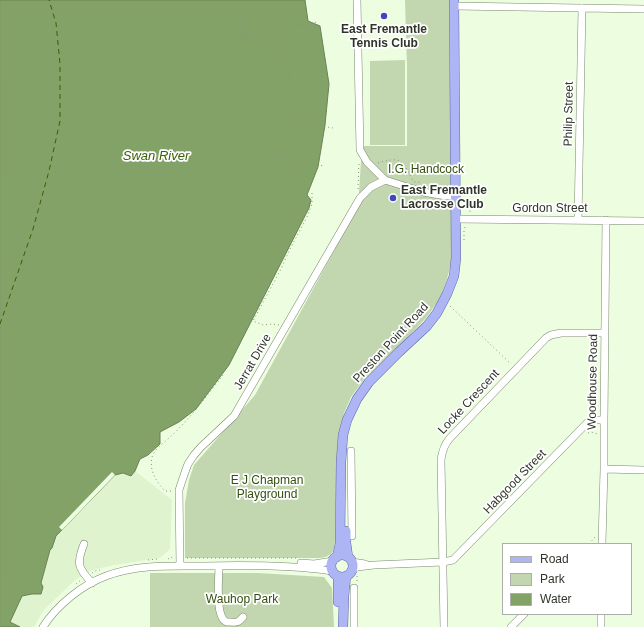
<!DOCTYPE html>
<html>
<head>
<meta charset="utf-8">
<style>
	body { margin:0 }
	#map { position:relative; width:644px; height:627px; overflow:hidden; background:#edfddf; font-family:Helvetica,sans-serif }
	canvas { display:block }
	.legend { position:absolute; left:502px; top:543px; width:130px; height:72px; box-sizing:border-box; background:#fff; border:1px solid #acaeaa; margin:0; padding:5px 7px; list-style:none; font-size:12px; color:#2f352a }
	.legend li { display:flex; align-items:center; gap:8px; height:20px }
	.legend b { width:20px; border:1px solid #acaeaa }
</style>
</head>
<body>
<div id="map">
<canvas width="644" height="627"></canvas>
<ul class="legend">
<li><b style="height:5px;background:#adb5f4"></b>Road</li>
<li><b style="height:11px;background:#c2d7b0"></b>Park</li>
<li><b style="height:11px;background:#83a267"></b>Water</li>
</ul>
</div>
<script>
const g = document.querySelector('canvas').getContext('2d');
g.lineJoin = 'round';
function paint(path, color) {
  g.fillStyle = color;
  g.fill(path, 'evenodd');
}
function trace(path, color, width, dash) {
  g.strokeStyle = color;
  g.lineWidth = width;
  g.lineCap = dash ? 'butt' : 'round';
  g.setLineDash(dash || []);
  g.stroke(path);
}
function label(font, color, halo, rows, align = 'center') {
  g.font = font + ' Helvetica,sans-serif';
  g.lineWidth = 3.5;
  g.setLineDash([]);
  g.textBaseline = 'middle';
  g.strokeStyle = halo;
  g.fillStyle = color;
  for (const [text, x, y, turn = 0] of rows) {
    g.save();
    g.translate(x, y);
    g.rotate((+turn || 0) * Math.PI / 180);
    g.textAlign = isNaN(turn) ? turn : align;
    if (halo) g.strokeText(text, 0, 0);
    g.fillText(text, 0, 0);
    g.restore();
  }
}
paint(new Path2D(`
	M135,471L172,500L170,549L160,558L114,565L92,570L75,580L49,605L43,611L34,627H20L0,617V612L22,596L32,594L41,583L50,550L52,548L56,537L112,472L123,473L131,476Z`), '#dff3cf');
paint(new Path2D(`
	M405,0H449L452,246L451,263L447,279L440,299L426,318L408,337L365,378L351,397L344,413L338,438L335,533C335,547 336,556 320,558H185V503L189,480L194,465L255,395L358,207L362,146H407V67Z
	M405,60V145H370V61Z
	M150,573H258L324,577L332,588L334,627H150Z`), '#c2d7b0');
const water = new Path2D(`
	M0,0H305L308,21L320,26L329,84L325,125L318,167L307,195L311,200L309,208L229,365L196,409L179,422L160,432V444L148,455L140,459L135,471L131,476L123,473L115,475L56,536L52,548L50,550L41,583L43,587L41,594H32L22,596L10,622L20,627H0Z`);
paint(water, '#83a267');
trace(water, '#6a8155', 1);
paint(new Path2D(`
	M112,472L115,475L62,530L59,527Z`), '#edfddf');
trace(new Path2D(`
	M0,324L33,229L49,171L60,121V64L56,23L49,0`), '#3a5e00', 1, [5, 4]);
const minor = new Path2D(`
	M357,0L360,150L367,162L385,180L423,192L446,196L455,195
	M454,6L644,9
	M456,219L644,221
	M578,220L582,8
	M351,451L352,536
	M604,469L644,470
	M84,544C76,564 78,568 92,583
	M602,544L604,469V420L606,220
	M352,562L365,564
	M301,563L314,564L333,561
	M180,566L179,490L185,472L188,464L194,455L201,447L234,416L360,198L371,187L385,180
	M219,566C219,577 215,614 225,621C226,622 228,622 230,622C237,623 239,622 243,617
	M351,571L357,567L374,565L443,562L453,560L587,423L594,420H604
	M354,588V627
	M43,627C57,605 82,585 106,576C137,564 172,566 205,566C247,565 290,565 332,571
	M444,627L441,460C442,451 444,445 450,438L546,338L551,335L561,333H605
	M511,627L524,614
	M601,627V614`);
const major = new Path2D(`
	M346,531V543L348,557
	M331 566a11 11 0 1 1 22 0a11 11 0 1 1-22 0Z
	M337,557L340,544L341,462L343,435L347,420L357,399L369,382L399,352L427,326L437,313L447,294L454,276L456,258L454,0
	M338,576V602
	M343,627L344,596L346,576`);
trace(minor, '#79876d', 8);
trace(major, '#5d68a9', 10);
trace(new Path2D(`
	M241,22V35
	M241,78V35L282,29
	M292,98L282,28L317,22
	M277,118L333,128
	M270,156L324,166
	M378,163C402,156 402,160 413,181L415,182H422
	M358,189L359,162
	M463,202L465,206L470,209V212
	M464,240V230L465,227
	M450,306L511,364
	M279,325L272,324L263,325L253,321L281,269L290,249L307,217L312,204V193
	M187,400L200,387L207,393
	M588,433L591,432L598,434
	M171,491H165C156,481 149,471 152,457C155,449 162,444 168,439C189,420 206,397 223,375
	M589,544L595,537
	M187,558H296
	M168,559L171,557L174,559
	M148,560L157,559
	M92,573L95,571L100,570
	M357,576V582
	M76,584L81,580`), '#88927e', 1, [1, 3]);
trace(minor, '#fff', 7);
trace(major, '#adb5f4', 9);
for (const [x, y, r, color] of [
	[384,16,4,"#4346bb"],
	[393,198,4,"#4346bb"]
]) {
  const dot = new Path2D();
  dot.arc(x, y, r, 0, 2 * Math.PI);
  g.fillStyle = color;
  g.fill(dot);
  trace(dot, '#fff', 1.5);
}
label('bold 12px', '#2f352a', '#fff', [
	["East Fremantle",384,30],
	["Tennis Club",384,44],
	["East Fremantle",401,191,"left"],
	["Lacrosse Club",401,205,"left"]
]);
label('12px', '#2f352a', '#fff', [
	["Philip Street",569,114,-89],
	["Gordon Street",550,209],
	["Preston Point Road",391,343,-47],
	["Jerrat Drive",253,362,-60],
	["Woodhouse Road",593,382,-89],
	["Locke Crescent",469,402,-47],
	["Habgood Street",515,482,-46]
]);
label('12px', '#334f0e', '#fff', [
	["I.G. Handcock",426,170],
	["E J Chapman",267,481],
	["Playground",267,495],
	["Wauhop Park",242,600]
]);
label('italic 13px', '#3a5e00', '#fff', [
	["Swan River",156,156]
]);
</script>
</body>
</html>
